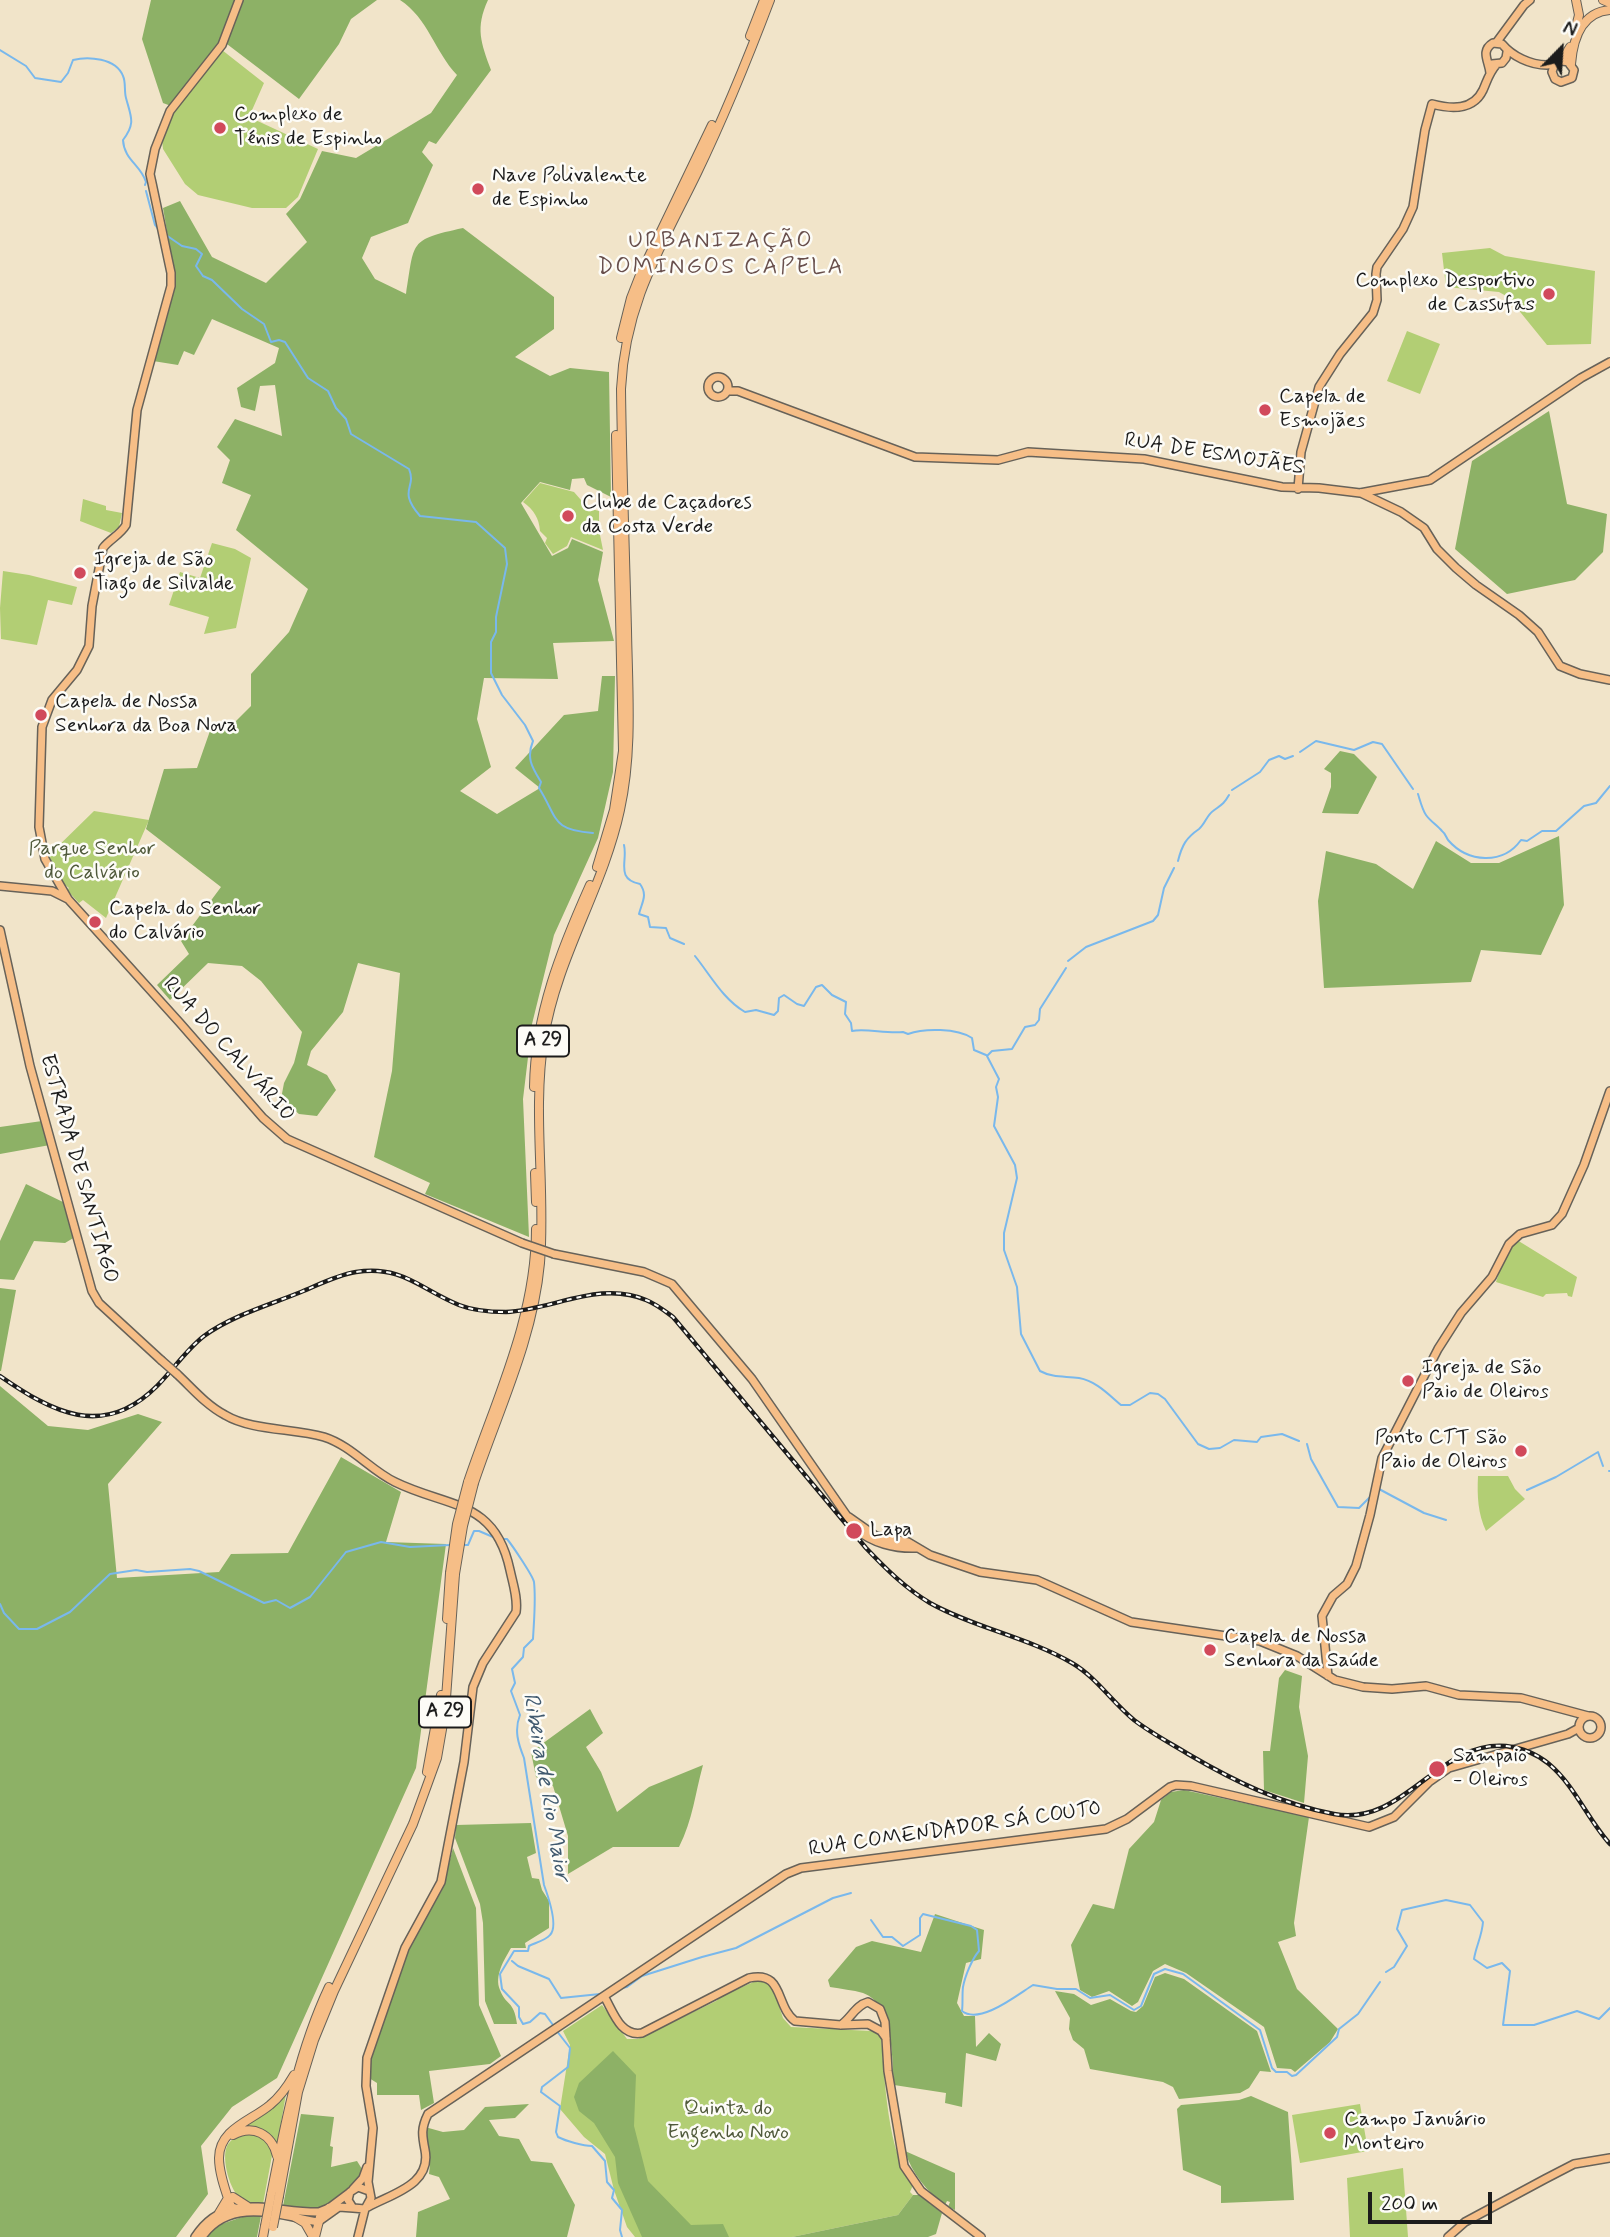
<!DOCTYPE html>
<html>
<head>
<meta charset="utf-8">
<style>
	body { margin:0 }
	#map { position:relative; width:1610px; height:2237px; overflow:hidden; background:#f1e4c9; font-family:Mynerve,sans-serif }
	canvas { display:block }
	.north { position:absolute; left:1526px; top:14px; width:70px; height:70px; -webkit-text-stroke:5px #fdfcf7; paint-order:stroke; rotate:24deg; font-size:19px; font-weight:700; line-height:28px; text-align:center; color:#1c1c1c }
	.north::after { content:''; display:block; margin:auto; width:24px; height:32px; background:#1c1c1c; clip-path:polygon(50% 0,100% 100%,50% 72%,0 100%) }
	.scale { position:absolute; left:1368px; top:2192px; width:124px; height:32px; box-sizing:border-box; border:4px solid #1c1c1c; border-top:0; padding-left:9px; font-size:21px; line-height:24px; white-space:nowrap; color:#1c1c1c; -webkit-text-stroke:5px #fdfcf7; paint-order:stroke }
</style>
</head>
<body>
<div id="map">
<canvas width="1610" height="2237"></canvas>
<div class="north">N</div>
<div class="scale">200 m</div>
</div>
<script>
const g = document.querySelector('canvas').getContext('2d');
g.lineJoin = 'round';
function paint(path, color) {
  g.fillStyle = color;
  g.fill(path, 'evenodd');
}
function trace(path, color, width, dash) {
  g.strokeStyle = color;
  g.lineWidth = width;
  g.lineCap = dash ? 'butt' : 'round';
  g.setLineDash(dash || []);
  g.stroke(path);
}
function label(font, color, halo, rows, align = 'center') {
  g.font = font + ' Mynerve,sans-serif';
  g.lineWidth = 5;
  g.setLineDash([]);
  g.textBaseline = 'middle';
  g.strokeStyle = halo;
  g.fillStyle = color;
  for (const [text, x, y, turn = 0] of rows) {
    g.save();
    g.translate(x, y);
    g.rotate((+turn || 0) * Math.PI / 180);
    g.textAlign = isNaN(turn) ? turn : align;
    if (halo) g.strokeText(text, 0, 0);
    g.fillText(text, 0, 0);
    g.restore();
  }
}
paint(new Path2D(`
	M222,50L264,83L249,117L318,149L298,197L286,208H252L198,195L185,184L163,149L162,140L172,113Z
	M1490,248L1505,256L1595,271L1591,344L1547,345L1508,297L1499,292L1446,287L1442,253Z
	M1407,331L1440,344L1420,394L1387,381Z
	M540,483L574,492L588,508L599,511V530L603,550L571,537L567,546L553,554L545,543L547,538L540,531C539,518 534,510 523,502Z
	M83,499L106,506V510L122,513L119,527L111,533L80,521Z
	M212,543L235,549L251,558L236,628L204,634L209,617L169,605L180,572L200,578Z
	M3,571L29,575L77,587L72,605L48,600L37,645L1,639L0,608Z
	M94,811L149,820L106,918L83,900L79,903L67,890L69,888L59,880L48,856Z
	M1517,1240L1577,1277L1572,1297L1568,1296L1567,1293L1546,1294L1543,1297L1496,1282L1504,1258Z
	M1478,1476H1508L1515,1489L1525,1499L1486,1531C1478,1514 1477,1496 1478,1476Z
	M760,1979L772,1985L783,2018L791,2027L871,2031L877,2033L881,2038C885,2078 887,2154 913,2185L910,2192L913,2195L898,2215L792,2237H635L627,2227L614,2190L605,2154L584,2137L560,2109L570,2045L563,2031L602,2005L627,2039H638L716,2001L722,1996Z
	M286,2094L277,2146C268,2133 260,2124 243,2128Z
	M1360,2104L1368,2151L1300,2163L1292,2115Z
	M244,2132L264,2136L273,2150L263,2204C255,2203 248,2203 241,2199C230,2191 221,2159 227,2146C231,2139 237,2136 244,2132Z
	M1403,2168L1408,2237H1350L1347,2178Z`), '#b2ce74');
paint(new Path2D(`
	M151,0H377L351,19L339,44L299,99L223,41L186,85L171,106L163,103L142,39Z
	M400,0H488C475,28 481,43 491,70L436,144L429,141L422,152L433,165L408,223L371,237L362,258L375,279L406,294C415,241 408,240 463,228L554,297V329L515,357L550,376L570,368L609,372L611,497L587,485L584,478L572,479L570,490L540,482L521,503L552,556L568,548L572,539L603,552L598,580L614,641L553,643L558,679L484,678L477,719L491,767L460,791L497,814L540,788L515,768L564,715L598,711L602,676H615L613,772L598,838L554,935L532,1024L523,1099L529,1237L425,1194L430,1183L374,1157L392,1071L400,973L358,963L343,1012L311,1051L307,1065L327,1075L336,1090L317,1116L299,1114L281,1099L284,1083L294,1063L302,1032L261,981L242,966L208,963L170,1000L157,985L189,954L181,941L221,887L146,829L164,769L197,768L211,728L231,726L251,706V674L289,632L308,589L236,530L251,495L222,483L230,460L217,447L235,419L282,436L275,385L260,386L255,411L241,407L237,388L275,363L279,348L212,319L194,355L184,351L178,365L153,361L172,295L174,273L163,208L180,201L212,257L266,283L307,242L286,214L300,199L322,151L356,158L431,113L457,75C435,52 428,18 400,0Z
	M1549,411L1567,504L1607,514L1603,552L1575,580L1507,594L1455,549L1472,461Z
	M1340,751L1354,754L1377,777L1358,814L1322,813L1331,787V773L1324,769Z
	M1559,836L1564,905L1541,955L1481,950L1471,982L1324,988L1318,901L1326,851L1376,864L1413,889L1436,841L1471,863H1499Z
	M42,1121L50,1145L0,1154V1127Z
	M26,1184L65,1203L75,1237L65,1243L34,1241L14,1280L0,1279V1241Z
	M0,1288L16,1290L1,1371H0Z
	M0,1386L48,1426L88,1430L138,1414L162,1422L108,1484L117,1578L219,1572L231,1554L288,1553L341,1457L401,1492L386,1542L446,1544L416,1768L277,2078L232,2107L201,2146L208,2194L176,2237H0Z
	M1285,1670L1302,1676L1299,1707L1308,1756L1304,1803L1264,1790L1263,1751H1270L1279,1678Z
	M590,1709L603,1733L586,1747L601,1772L617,1812L649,1787L703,1765C695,1794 693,1819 679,1847H613L568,1874V1836L553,1786L536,1777L531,1752Z
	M1184,1790L1309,1817L1294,1923L1296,1936L1278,1942L1297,1989L1338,2029L1330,2042L1295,2072L1291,2069L1277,2068L1264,2027L1186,1973L1165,1964L1153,1971L1138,2002L1132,2006L1109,1991L1092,1997L1080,1990L1071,1945L1093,1904L1114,1909L1129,1849L1154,1822L1161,1800L1171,1792Z
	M531,1823L536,1853L527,1857L532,1878L539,1879L542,1890L549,1901V1928L525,1943L526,1948H511C504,1960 494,1976 500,1990C506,2006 514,2000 517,2024H494L485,2001L483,1923L480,1904L455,1838L456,1825Z
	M453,1848L476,1908L479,2005L501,2056L490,2064L429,2071L434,2103L421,2110L419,2095H377V2083L369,2078L371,2051L401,1966L415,1935L442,1890Z
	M935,1914L984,1930L981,1959L966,1963L957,2003L964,2016H975L976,2047L989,2033L1001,2044L996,2061L966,2053L962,2107L945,2103L946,2093L894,2085C892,2058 894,2004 863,1993C853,1990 841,1989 830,1987L828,1980L856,1947L872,1941L921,1952Z
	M1165,1973L1184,1979L1257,2031L1271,2072L1260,2071L1249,2088L1240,2093L1179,2099L1173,2087L1163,2082L1090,2069L1084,2049L1073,2040L1069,2029L1070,2018L1055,1991L1074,1994L1091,2005L1110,1999L1131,2011L1136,2012L1143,2006L1155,1977Z
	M613,2051L636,2075L634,2126L648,2181L691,2225L723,2224L729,2237H642L618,2183L615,2157L594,2123L579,2111L574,2097L579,2083Z
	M1251,2096L1288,2112L1294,2200L1221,2203V2186L1183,2170L1177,2109L1181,2105L1239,2100Z
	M529,2104L515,2118L489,2120L499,2136L519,2139L531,2161L552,2163L575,2205L567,2237H416L418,2212L450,2199L439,2177L429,2174L430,2164L425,2127L443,2132L464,2130L485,2107Z
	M301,2114L334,2117L330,2146L333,2147L331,2167L357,2161L362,2169C359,2184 333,2206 317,2209C307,2211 293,2207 283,2206Z
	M905,2151L955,2173V2210L948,2207L950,2202L947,2201L945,2205C926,2190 912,2174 905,2151Z
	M913,2195H919L942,2213L936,2234L928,2237H792L898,2215Z
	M245,2216H261L257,2237H204L216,2226Z`), '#8db166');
trace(new Path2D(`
	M0,50L26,66L35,78L61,82L68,73L73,60C88,56 116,58 123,76C126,82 124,91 126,98C131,117 136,123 123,140C124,160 141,165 146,182L145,185
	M146,191L155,225L159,230
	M166,235L182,246L196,249L202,254L196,266L203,276L212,280L242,309L264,324L271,342L279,340L285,342L308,378L328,391L336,408L346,419L351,434L409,469C417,489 397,489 420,516L476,522L505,548L507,564L496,617V632L491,642V673L502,695L525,725L533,741C526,758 532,767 541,782L539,788C558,818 551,830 593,833
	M1300,752L1316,741L1354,750L1373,742L1382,744L1413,789
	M1232,790L1260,772L1269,760L1279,756L1285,759L1293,756
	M1418,794C1420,800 1422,809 1426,815C1430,821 1437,825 1442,831C1445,833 1446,837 1448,840C1468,863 1503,865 1521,840L1527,841L1542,831H1556L1584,806L1596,803L1610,786
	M624,845C628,861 615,879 640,884C648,895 642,902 639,914L648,917L650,927L666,928L670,938L684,944
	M1178,861C1182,845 1186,838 1199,829C1205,824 1207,815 1213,811C1221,805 1224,804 1229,795
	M695,956C711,976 723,999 745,1012L756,1010L774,1015L778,1011L779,998L784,995L797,1004L804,1006L816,987L822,985L832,995L846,1002L845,1014L851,1023L852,1031C866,1028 886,1034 903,1032L908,1034C924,1028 957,1028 972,1038L974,1050L986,1055
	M1068,961L1086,947L1153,921L1158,915L1164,888L1174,868
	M988,1055L992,1051L1012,1049L1025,1027L1035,1025L1039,1020L1040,1009L1066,968
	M987,1056L999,1079L996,1087L998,1097L994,1126L1015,1165L1017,1178L1004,1233V1250L1017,1287L1021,1334L1040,1371C1053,1378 1064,1376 1079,1378C1096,1381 1108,1394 1121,1405H1130L1150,1393L1158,1394L1165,1399L1198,1444L1209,1449L1220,1448L1234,1440L1257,1442L1261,1437L1282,1434L1299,1441
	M1307,1444L1311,1459L1338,1507L1359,1508L1370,1497
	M1609,1471H1610
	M1379,1489L1424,1513L1446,1520
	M1527,1490L1556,1477L1598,1452L1603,1466
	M502,1539H507C512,1545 533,1576 534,1582C536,1600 534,1620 533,1639L524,1648L523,1657L512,1669L515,1683L511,1691L520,1715C514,1730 518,1743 524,1758L544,1885C548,1896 559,1926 550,1935C546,1940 535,1943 529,1946L528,1951H514L500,1974L502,1989L519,2007V2017L523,2024L530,2022L540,2013L545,2014L553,2025
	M463,1545H468L474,1531H479L493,1537
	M0,1604L4,1613L19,1629H37L70,1612L110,1574L136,1570L147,1572L190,1569L199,1571L264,1603L276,1600L290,1608L310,1597L346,1552L381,1542L410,1547L450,1545
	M871,1920L883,1937H892L903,1946L920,1935V1918L923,1914L971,1926L977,1930L979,1951C972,1959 965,1976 963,1987C962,1995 963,2003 962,2011C980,2025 1017,1995 1033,1985L1057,1989H1076L1090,1998L1110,1995L1134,2010L1141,2006L1154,1974L1165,1969L1183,1974L1260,2030L1272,2068L1276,2072H1287L1292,2076L1296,2075L1337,2037L1339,2029L1358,2014L1380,1982
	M512,1961L518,1966L549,1979L561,1998L600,1994
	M1386,1972L1394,1967L1407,1946L1397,1929L1402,1910L1446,1900L1470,1905L1483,1922C1482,1936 1476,1946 1474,1959L1487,1968L1502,1963L1510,1971L1503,2025H1534L1577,2011L1599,2019L1610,2008
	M622,1988L627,1987L642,1976L702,1957L736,1948L833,1898L851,1893
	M556,2030L570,2048L568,2067L542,2087L541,2092L560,2106L556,2132L558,2137C566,2141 583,2146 592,2146L605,2161L607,2182L614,2190L612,2198L622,2210L620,2230L622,2237`), '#79b8ec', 2);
const major = new Path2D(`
	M1496,43L1524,5L1530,0
	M1492,64L1502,63L1506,58L1507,52
	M1490,73C1489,61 1480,51 1493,43L1502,44C1512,56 1530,65 1547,65C1555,65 1559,59 1568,62L1574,70L1572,78L1561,82L1555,79L1552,72L1555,63
	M708 387a10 10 0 1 1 20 0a10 10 0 1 1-20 0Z
	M728,391H738L915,457L998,460L1028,452L1144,459L1282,487L1319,488L1360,493L1430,480L1581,378L1610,362
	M1298,489L1301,452L1319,387L1340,354L1373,313L1377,300L1376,274L1377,267L1403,229L1413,207L1425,130L1432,104C1451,109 1473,111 1483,90C1487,81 1489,73 1496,65
	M1361,493L1401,512L1424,528L1437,549L1456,568L1476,585L1519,615L1538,632L1560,666L1580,674L1610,680
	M0,886L52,891L68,899L180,1023L263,1118L287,1139L522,1243
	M68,899L45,859L39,827L42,727L52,700L77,670L89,646L92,606L103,548C110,539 120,535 126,525L137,410L171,286V273L152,183L150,174L155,149L170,111L222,45L239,0
	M0,930L30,1066L92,1291L99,1303L161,1360
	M554,1254L644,1272L672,1284L752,1379L856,1529C872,1543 895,1549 917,1548
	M177,1374C192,1388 206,1405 225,1415C252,1431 293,1428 324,1437C352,1446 370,1470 395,1482C448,1508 495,1499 510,1570C513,1584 518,1598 516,1612L483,1663L473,1687L464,1762L441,1882L405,1948L367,2058L366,2086L373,2128L368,2182L371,2198L365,2209L353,2208L348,2200L350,2192L358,2187L369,2191
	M849,1517L876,1536L908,1542L930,1555L980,1572L1037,1580L1131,1622L1260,1641L1297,1656L1335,1680L1363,1687L1392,1689L1426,1686L1459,1695L1521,1698L1588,1716
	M1328,1676L1322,1616L1333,1596L1347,1584L1356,1566L1370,1515L1382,1458L1438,1349L1461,1313L1492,1277L1509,1244L1520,1234L1552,1225L1562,1214L1584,1165L1610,1091
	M1579 1727a11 11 0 1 1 22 0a11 11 0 1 1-22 0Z
	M604,1996C613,2011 620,2037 642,2033L749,1978C784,1970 775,2006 795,2021L841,2025L868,2024L881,2031L886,2038
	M841,2025C851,2018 856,2005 868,2002L880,2009L885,2022L888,2071L904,2166L921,2191L981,2237
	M353,2189L363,2178L367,2167
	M368,2207C391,2194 432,2185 425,2150C422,2135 421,2128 428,2114L786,1874L801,1868L1106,1829L1127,1819L1170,1787L1176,1785L1191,1786L1369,1827L1394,1817L1429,1782L1449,1768L1568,1734L1579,1728
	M195,2237C226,2189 273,2213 319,2212L329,2208L349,2193
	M202,2237C230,2197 278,2215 318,2222L339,2207L353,2208
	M358,2237L365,2209
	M1448,2237L1465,2222L1545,2179L1574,2164L1610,2158`);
const highway = new Path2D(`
	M1603,0L1610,3
	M1575,31L1579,15L1576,0
	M750,36L764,0
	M1562,60L1570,47
	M1571,64C1573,39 1582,12 1610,10
	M621,338L631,298L640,275L712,125
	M597,867L614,810L623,751L616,435
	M534,1087C535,1014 561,950 590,885
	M535,1173L536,1202
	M468,1482C496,1399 536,1318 536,1229
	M474,1483C498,1411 533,1340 540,1263C546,1189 532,1113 544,1038C557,957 603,889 620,810C633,751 628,690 627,630C625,550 622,469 621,389C625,303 661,247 697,173C724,117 748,58 770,0
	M447,1619L450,1573
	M427,1772L441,1695
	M233,2135C253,2124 272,2134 277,2156
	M271,2195C285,2124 298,2053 329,1987
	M279,2196L298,2092L314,2040L334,1991L413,1824L437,1758L445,1712L455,1574
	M233,2197L247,2206
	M240,2211L231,2207C226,2192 219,2174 219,2158C219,2129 251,2121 270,2105C280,2097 287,2087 294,2075
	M219,2213L228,2198
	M295,2217L305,2223L313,2237
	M263,2237L265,2226
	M315,2237L320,2217L329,2208`);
trace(major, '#676259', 10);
trace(highway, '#676259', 10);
trace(major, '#f6be87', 7);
trace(highway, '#f6be87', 8);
const rail = new Path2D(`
	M0,1376C52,1412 103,1440 157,1386C173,1370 186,1350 204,1336C231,1316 269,1305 301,1292C318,1285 337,1275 356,1272C402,1265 420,1289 459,1305C474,1311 490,1312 506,1312C553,1310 600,1280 646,1300C656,1304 665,1311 673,1317L866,1548C885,1568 905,1588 930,1603C975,1628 1027,1637 1072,1663C1096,1677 1112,1702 1134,1720C1151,1733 1170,1743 1188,1754C1234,1781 1281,1804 1334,1814C1404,1827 1438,1740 1506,1746C1522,1748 1537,1754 1549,1764C1575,1786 1588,1820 1610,1844`);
trace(rail, '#1c1c1c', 4.5);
trace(rail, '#fdfcf7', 2, [5]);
const majorBridge = new Path2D(`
	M522,1243L554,1254
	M161,1360L177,1374`);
const highwayBridge = new Path2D(`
	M450,1573L457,1524L468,1482
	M455,1574L463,1526L474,1483
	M265,2226L271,2195
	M273,2227L279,2196`);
trace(majorBridge, '#676259', 10, []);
trace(highwayBridge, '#676259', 10, []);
trace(majorBridge, '#f6be87', 7);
trace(highwayBridge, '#f6be87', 8);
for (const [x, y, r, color] of [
	[220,128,7,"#d1495b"],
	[478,189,7,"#d1495b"],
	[1549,294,7,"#d1495b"],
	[1265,410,7,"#d1495b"],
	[568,516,7,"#d1495b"],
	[80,573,7,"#d1495b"],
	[41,715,7,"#d1495b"],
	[95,922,7,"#d1495b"],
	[1408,1381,7,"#d1495b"],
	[1521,1451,7,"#d1495b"],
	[854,1531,9,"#d1495b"],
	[1210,1650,7,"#d1495b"],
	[1437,1769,9,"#d1495b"],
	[1330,2133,7,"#d1495b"]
]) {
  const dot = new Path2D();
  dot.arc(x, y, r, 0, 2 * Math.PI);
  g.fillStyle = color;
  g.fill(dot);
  trace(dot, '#fdfcf7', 2.5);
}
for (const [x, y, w] of [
	[543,1041,52],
	[445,1712,52]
]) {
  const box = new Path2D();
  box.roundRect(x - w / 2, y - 15.5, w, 31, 5);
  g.fillStyle = '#fdfcf7';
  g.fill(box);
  trace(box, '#1c1c1c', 2);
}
label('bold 19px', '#1c1c1c', null, [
	["A 29",543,1041],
	["A 29",445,1712]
]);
label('21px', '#1c1c1c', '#fdfcf7', [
	["Complexo de",234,116],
	["Ténis de Espinho",234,140],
	["Nave Polivalente",492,177],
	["de Espinho",492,201],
	["Complexo Desportivo",1535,282,"right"],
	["de Cassufas",1535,306,"right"],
	["Capela de",1279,398],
	["Esmojães",1279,422],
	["Clube de Caçadores",582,504],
	["da Costa Verde",582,528],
	["Igreja de São",94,561],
	["Tiago de Silvalde",94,585],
	["Capela de Nossa",55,703],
	["Senhora da Boa Nova",55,727],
	["Capela do Senhor",109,910],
	["do Calvário",109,934],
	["Igreja de São",1422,1369],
	["Paio de Oleiros",1422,1393],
	["Ponto CTT São",1507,1439,"right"],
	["Paio de Oleiros",1507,1463,"right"],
	["Lapa",870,1531],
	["Capela de Nossa",1224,1638],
	["Senhora da Saúde",1224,1662],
	["Sampaio",1453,1757],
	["- Oleiros",1453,1781],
	["Campo Januário",1344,2121],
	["Monteiro",1344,2145]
], 'left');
label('21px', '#1c1c1c', '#fdfcf7', [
	["RUA DE ESMOJÃES",1214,455,9],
	["RUA DO CALVÁRIO",228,1050,48],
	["ESTRADA DE SANTIAGO",78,1169,74],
	["RUA COMENDADOR SÁ COUTO",955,1830,-8]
]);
label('21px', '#505a3b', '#fdfcf7', [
	["Parque Senhor",92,850],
	["do Calvário",92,874],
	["Quinta do",728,2110],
	["Engenho Novo",728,2134]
]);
g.letterSpacing = '2px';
label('23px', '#684f4c', '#fdfcf7', [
	["URBANIZAÇÃO",721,242],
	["DOMINGOS CAPELA",721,268]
]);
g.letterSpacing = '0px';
label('italic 23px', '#415a6f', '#fdfcf7', [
	["Ribeira de Rio Maior",545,1787,80]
]);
</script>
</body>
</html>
